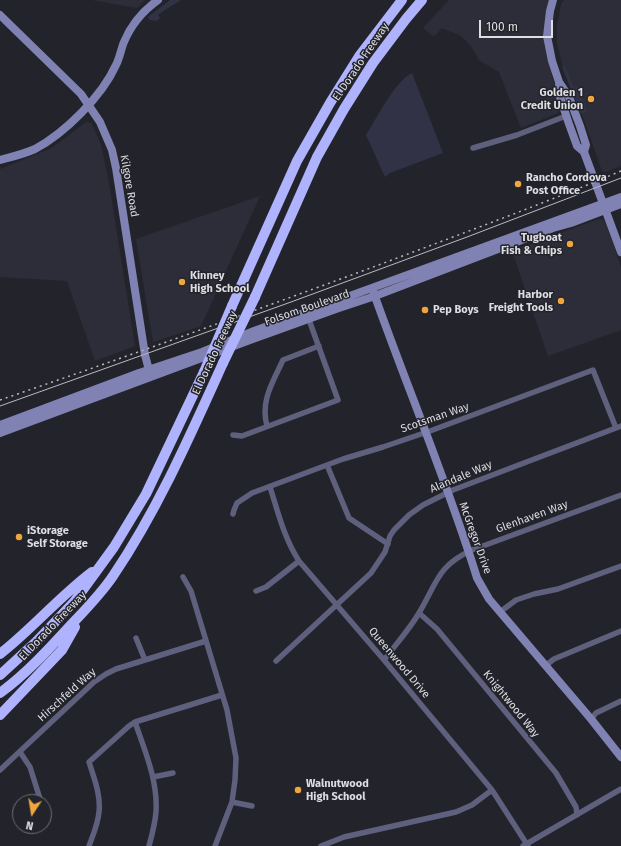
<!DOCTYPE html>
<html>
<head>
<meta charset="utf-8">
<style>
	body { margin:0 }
	#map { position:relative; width:621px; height:846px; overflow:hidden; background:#23242b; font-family:"Fira Sans",sans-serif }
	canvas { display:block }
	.north { position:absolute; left:12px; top:794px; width:40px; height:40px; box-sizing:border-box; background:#23242b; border:1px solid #6d6e74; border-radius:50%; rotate:192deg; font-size:11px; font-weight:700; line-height:16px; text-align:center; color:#dddde2 }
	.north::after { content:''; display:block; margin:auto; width:14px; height:18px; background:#f0a63f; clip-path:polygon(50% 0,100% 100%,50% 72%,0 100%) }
	.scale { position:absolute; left:479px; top:20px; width:74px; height:18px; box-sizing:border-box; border:2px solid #dddde2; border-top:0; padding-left:5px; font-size:12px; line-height:14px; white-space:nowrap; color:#dddde2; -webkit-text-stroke:3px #23242b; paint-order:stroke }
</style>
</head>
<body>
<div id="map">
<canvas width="621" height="846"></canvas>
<div class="north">N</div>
<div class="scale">100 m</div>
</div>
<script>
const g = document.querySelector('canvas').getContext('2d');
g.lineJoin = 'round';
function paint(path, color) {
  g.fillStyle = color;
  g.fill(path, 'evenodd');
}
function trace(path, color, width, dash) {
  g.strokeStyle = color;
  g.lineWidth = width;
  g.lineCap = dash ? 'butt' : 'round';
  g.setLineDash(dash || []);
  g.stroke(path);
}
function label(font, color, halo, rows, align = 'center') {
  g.font = font + ' "Fira Sans",sans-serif';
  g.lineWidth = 3;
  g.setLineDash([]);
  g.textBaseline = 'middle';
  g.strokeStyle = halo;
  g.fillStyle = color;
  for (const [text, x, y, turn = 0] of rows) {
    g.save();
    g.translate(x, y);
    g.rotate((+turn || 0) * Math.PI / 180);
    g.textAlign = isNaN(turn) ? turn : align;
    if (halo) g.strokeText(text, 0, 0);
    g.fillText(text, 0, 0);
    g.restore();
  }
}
paint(new Path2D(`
	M92,0H145L137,8Z
	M449,0H549L550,68L561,110L556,114L521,128L499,72L479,60L471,46L461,36L442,28L434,37L423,28Z
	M564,0H621V166L605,172H603L602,171L584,120L563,67L557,43V25L561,4Z
	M86,122L91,123L95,131L101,145L108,177L135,346L95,361L67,281L0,277V169L52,148Z
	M260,196L201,326L153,342L136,239Z
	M602,219L607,223L621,268V330L548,356L512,251L596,220Z`), '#2c2d39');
paint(new Path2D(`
	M170,0H181L168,8L158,15L160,18L157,21L150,20L148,17Z
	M565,65L573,86L574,88L577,86L578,89H579L587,112L581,114L562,67Z
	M412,73L443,153L390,173L385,177L366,135C377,118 395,81 412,73Z`), '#313245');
trace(new Path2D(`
	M473,148L517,135L566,116
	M267,426C260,401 273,382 283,360L319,346
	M233,435L242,436L338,400L308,317
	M327,465L349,518L388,544
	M270,487C278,512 284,538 299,561L384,660L492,790L528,846
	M233,514L234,510L237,503L252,493L343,459L383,447L430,431L593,370L616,428
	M183,577L191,591L227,710L236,758L235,780L232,802L215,846
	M256,591L266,587L299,561
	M500,612L516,600L534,594L558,589L621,566
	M419,613L437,629L556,773L576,807L577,815
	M136,638L145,660
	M384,660C396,644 409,630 419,613C437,583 437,566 472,550L621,495
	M276,661L371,573L385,552L390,536L394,530L409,515L423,505L453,490L621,426
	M545,666L554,659L621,631
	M591,719L596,713L621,701
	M135,722C145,751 158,781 156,812C155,824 152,835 149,846
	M20,752L30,767L41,802
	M0,770L94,682L106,674L116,669L206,641
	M153,777L173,773
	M232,802L252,806
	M89,846C93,835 98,824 99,812C101,795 94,778 89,762L129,726L135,722L222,695
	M321,846L344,837L456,812L472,805L492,790
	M523,846L621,789`), '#5e607e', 5.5);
trace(new Path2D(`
	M553,0L550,11L547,36L552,61L559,82L560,97L569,124L577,146L584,152L621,252
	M0,15L81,94L100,122L112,150L116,168L145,355L150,374
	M559,82L569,97L580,126L586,145L584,152
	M0,160C11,157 24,154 35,149C65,133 102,96 116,65C120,57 121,49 124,42C131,25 144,10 158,0
	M373,291C407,387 447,481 477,578L489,599L591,719L621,757
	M0,425L139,373L202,352L254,331L621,197
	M0,433L250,340L336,309L375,296L553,228L571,223L621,204`), '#7f82b2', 8);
trace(new Path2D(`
	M255,297L317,157L344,109L373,63L406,19L422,0
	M232,306L297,161L330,103L360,55L402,0
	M0,654C32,629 59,597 92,572
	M0,675L36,642L74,602L114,547L146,494L204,372
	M0,693C26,674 48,650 70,626C85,610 101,594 113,576C158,509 190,436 223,363
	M0,715L62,650L75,627`), '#afb3fe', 10);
trace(new Path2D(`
	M0,406L291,302L467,237L621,178`), '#babac0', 1);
trace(new Path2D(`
	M0,400C126,357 251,312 376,266C458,235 540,205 621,171`), '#babac0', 1.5, [2, 4]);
trace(new Path2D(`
	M223,363L255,297
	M204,372L232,306`), '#afb3fe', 10);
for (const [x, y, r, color] of [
	[591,99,4,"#f0a63f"],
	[518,184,4,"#f0a63f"],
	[570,244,4,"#f0a63f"],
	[182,282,4,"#f0a63f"],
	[561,301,4,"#f0a63f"],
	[425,310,4,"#f0a63f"],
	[19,537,4,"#f0a63f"],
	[298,790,4,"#f0a63f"]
]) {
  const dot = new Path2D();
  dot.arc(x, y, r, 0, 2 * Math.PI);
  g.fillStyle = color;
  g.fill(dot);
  trace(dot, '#23242b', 1.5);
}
label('11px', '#dddde2', '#23242b', [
	["El Dorado Freeway",361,62,-56],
	["Kilgore Road",129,186,80],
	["Folsom Boulevard",307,308,-19],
	["El Dorado Freeway",215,353,-65],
	["Scotsman Way",435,418,-19],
	["Alandale Way",461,477,-23],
	["Glenhaven Way",532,517,-20],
	["McGregor Drive",475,538,70],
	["El Dorado Freeway",53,626,-46],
	["Queenwood Drive",399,663,50],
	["Hirschfeld Way",67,695,-42],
	["Knightwood Way",511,704,51]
]);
label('bold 11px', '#dddde2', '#23242b', [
	["Golden 1",583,93,"right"],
	["Credit Union",583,106,"right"],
	["Rancho Cordova",526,178],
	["Post Office",526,191],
	["Tugboat",562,238,"right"],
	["Fish & Chips",562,251,"right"],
	["Kinney",190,276],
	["High School",190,289],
	["Harbor",553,295,"right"],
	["Freight Tools",553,308,"right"],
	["Pep Boys",433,310],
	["iStorage",27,531],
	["Self Storage",27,544],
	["Walnutwood",306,784],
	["High School",306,797]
], 'left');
</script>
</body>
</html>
